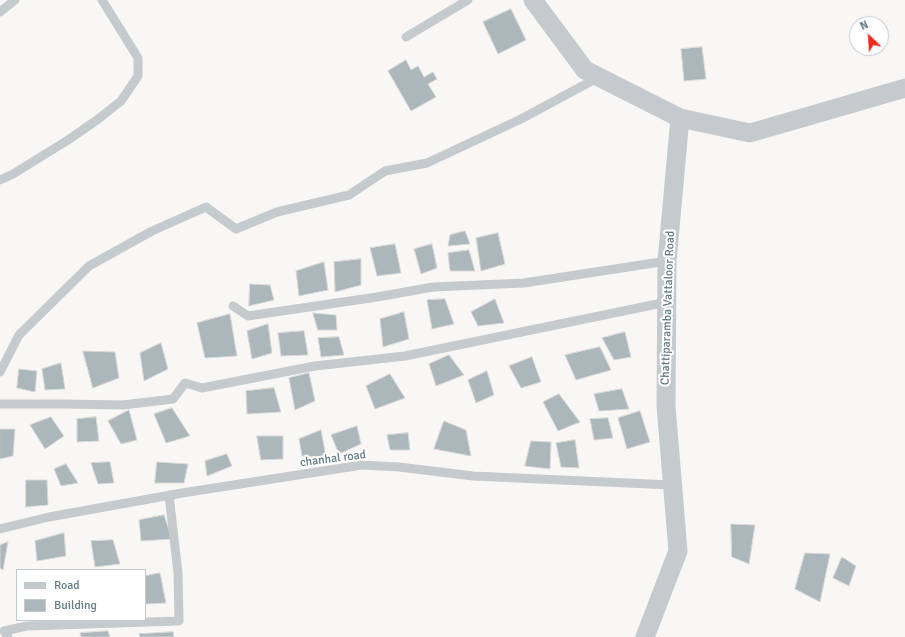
<!DOCTYPE html>
<html>
<head>
<meta charset="utf-8">
<style>
	body { margin:0 }
	#map { position:relative; width:905px; height:637px; overflow:hidden; background:#f8f7f5; font-family:Signika,sans-serif }
	canvas { display:block }
	.legend { position:absolute; left:16px; top:569px; width:130px; height:52px; box-sizing:border-box; background:#fff; border:1px solid #c0c9cd; margin:0; padding:5px 7px; list-style:none; font-size:12px; color:#617982 }
	.legend li { display:flex; align-items:center; gap:8px; height:20px }
	.legend b { width:20px; border:1px solid #c0c9cd }
	.north { position:absolute; left:849px; top:16px; width:40px; height:40px; box-sizing:border-box; background:#fff; border:1px solid #c0c9cd; border-radius:50%; rotate:335deg; font-size:11px; font-weight:700; line-height:16px; text-align:center; color:#617982 }
	.north::after { content:''; display:block; margin:auto; width:14px; height:18px; background:#ef291e; clip-path:polygon(50% 0,100% 100%,50% 72%,0 100%) }
</style>
</head>
<body>
<div id="map">
<canvas width="905" height="637"></canvas>
<ul class="legend">
<li><b style="height:5px;background:#c5cacd"></b>Road</li>
<li><b style="height:11px;background:#abb7ba"></b>Building</li>
</ul>
<div class="north">N</div>
</div>
<script>
const g = document.querySelector('canvas').getContext('2d');
g.lineJoin = 'round';
function paint(path, color) {
  g.fillStyle = color;
  g.fill(path, 'evenodd');
}
function trace(path, color, width, dash) {
  g.strokeStyle = color;
  g.lineWidth = width;
  g.lineCap = dash ? 'butt' : 'round';
  g.setLineDash(dash || []);
  g.stroke(path);
}
function label(font, color, halo, rows, align = 'center') {
  g.font = font + ' Signika,sans-serif';
  g.lineWidth = 4;
  g.setLineDash([]);
  g.textBaseline = 'middle';
  g.strokeStyle = halo;
  g.fillStyle = color;
  for (const [text, x, y, turn = 0] of rows) {
    g.save();
    g.translate(x, y);
    g.rotate((+turn || 0) * Math.PI / 180);
    g.textAlign = isNaN(turn) ? turn : align;
    if (halo) g.strokeText(text, 0, 0);
    g.fillText(text, 0, 0);
    g.restore();
  }
}
const building = new Path2D(`
	M511,9L526,40L498,54L483,22Z
	M702,47L706,79L684,81L681,49Z
	M406,60L411,70L418,66L424,77L433,72L437,79L428,84L436,97L411,111L388,71Z
	M465,231L470,244L448,246L450,235Z
	M498,233L505,264L481,271L476,238Z
	M395,244L401,273L377,276L370,248Z
	M432,244L437,268L421,274L414,249Z
	M469,250L475,271H450L448,253Z
	M361,259V285L335,292L334,262Z
	M324,262L328,290L299,296L296,271Z
	M250,284L270,285L274,300L249,306Z
	M445,299L454,324L432,329L427,300Z
	M495,299L504,323L478,326L471,312Z
	M404,312L409,339L383,347L380,319Z
	M313,313L336,315L337,330H318Z
	M230,314L237,356L205,358L197,323Z
	M268,324L272,353L252,359L247,331Z
	M304,331L308,355L281,356L278,333Z
	M625,332L631,357L614,360L602,338Z
	M339,337L344,355L321,357L318,338Z
	M161,343L168,369L144,381L140,353Z
	M600,347L611,370L576,380L565,355Z
	M83,351L115,352L119,378L93,388Z
	M449,355L464,375L436,386L429,364Z
	M532,357L541,382L521,388L509,366Z
	M61,363L65,389L45,390L42,369Z
	M19,369L37,371L35,392L17,388Z
	M487,371L494,395L476,403L468,380Z
	M309,373L315,401L295,410L289,378Z
	M390,374L405,398L375,409L366,386Z
	M274,388L281,412L247,414L246,391Z
	M622,389L629,409L599,411L594,394Z
	M559,394L580,422L558,431L543,402Z
	M172,408L190,436L166,443L154,414Z
	M129,410L137,440L121,444L108,421Z
	M640,411L650,442L627,449L618,418Z
	M51,417L64,436L45,449L30,425Z
	M96,417L99,441L77,442V419Z
	M608,418L613,438L594,440L590,419Z
	M444,421L466,430L471,456L434,449Z
	M357,426L361,444L339,454L331,435Z
	M0,429H15L13,456L0,459Z
	M321,430L326,457L302,456L299,439Z
	M408,433L410,450H390L387,435Z
	M257,436H283V459L261,460Z
	M575,440L579,468L561,467L556,443Z
	M531,441L551,442L550,469L525,466Z
	M227,454L232,466L207,476L205,461Z
	M110,462L114,483L98,484L91,463Z
	M157,462L188,464L184,483H155Z
	M66,464L78,483L61,486L54,469Z
	M26,480H47L48,505L26,507Z
	M164,515L172,539L141,541L139,520Z
	M731,524L755,525L749,564L732,557Z
	M64,533L66,556L37,561L35,541Z
	M113,540L120,564L95,567L91,541Z
	M8,542L3,570L0,568V545Z
	M805,553L830,554L820,602L795,589Z
	M842,557L856,566L849,586L833,578Z
	M160,573L166,603L145,604V576Z
	M108,631L110,637H81L80,633Z
	M173,632L174,637H140L139,634Z`);
paint(building, '#abb7ba');
trace(building, '#d9d9d7', 1);
trace(new Path2D(`
	M0,12L15,0
	M406,37L468,0
	M0,180L13,174L68,140L97,120L121,101L138,76V58L102,0
	M233,306L248,316L377,297L433,287L524,283L667,261
	M0,372L19,335L89,266L152,231L206,207L236,229L277,212L349,195L385,171L427,163L521,119L599,77
	M0,404H64L123,405L173,399L185,383L202,388L315,366L405,356L667,302
	M0,529L49,517L182,493L362,465L399,467L473,476L672,485
	M8,637L4,631L27,626L179,621L178,573L169,495`), '#c5cacd', 9);
trace(new Path2D(`
	M533,0L585,70L680,118L667,261L666,406L678,551L645,637
	M680,118L750,133L905,88`), '#c5cacd', 19);
label('12px', '#617982', '#fff', [
	["Chattiparamba Vattaloor Road",668,308,-88],
	["chanhal road",333,459,-7]
]);
</script>
</body>
</html>
